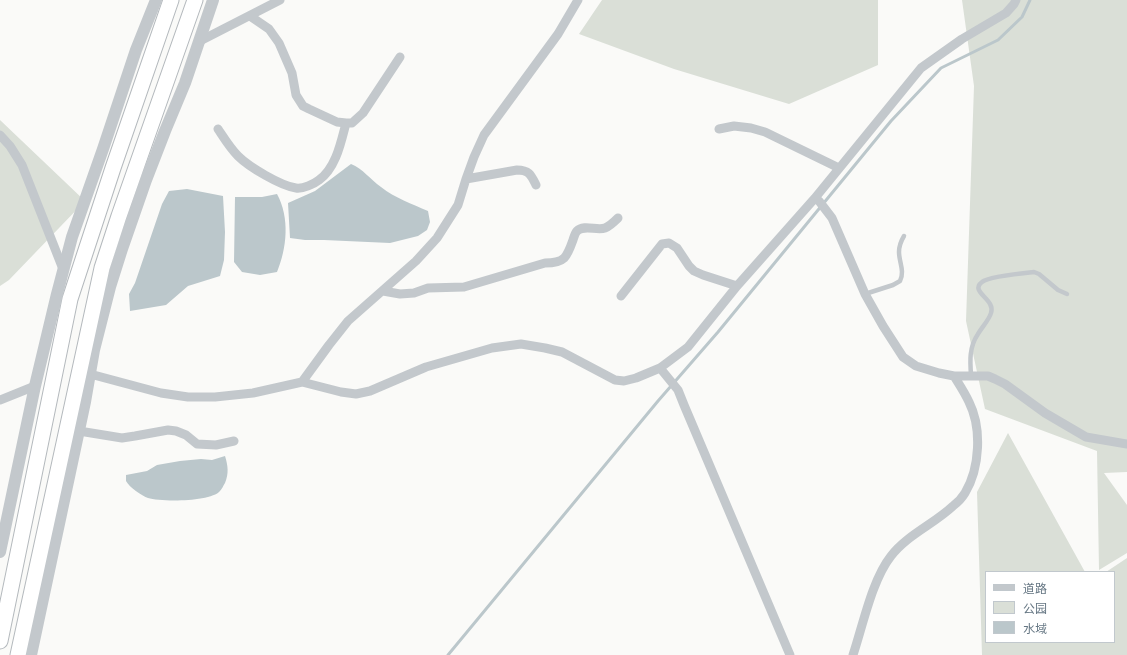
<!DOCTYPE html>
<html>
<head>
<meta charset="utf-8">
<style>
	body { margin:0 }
	#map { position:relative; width:1127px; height:655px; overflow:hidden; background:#fafaf8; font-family:"PT Sans Narrow","Noto Sans SC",sans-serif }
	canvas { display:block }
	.legend { position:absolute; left:985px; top:571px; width:130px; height:72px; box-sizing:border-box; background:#fff; border:1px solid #c1c8cd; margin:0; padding:5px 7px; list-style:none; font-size:12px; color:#657683 }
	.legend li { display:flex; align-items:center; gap:8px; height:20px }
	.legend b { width:20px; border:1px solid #c1c8cd }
</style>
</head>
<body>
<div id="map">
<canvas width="1127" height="655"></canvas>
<ul class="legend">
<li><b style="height:5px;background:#c3c8cc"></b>道路</li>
<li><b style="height:11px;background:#dadfd7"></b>公园</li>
<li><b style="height:11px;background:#bbc7cb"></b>水域</li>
</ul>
</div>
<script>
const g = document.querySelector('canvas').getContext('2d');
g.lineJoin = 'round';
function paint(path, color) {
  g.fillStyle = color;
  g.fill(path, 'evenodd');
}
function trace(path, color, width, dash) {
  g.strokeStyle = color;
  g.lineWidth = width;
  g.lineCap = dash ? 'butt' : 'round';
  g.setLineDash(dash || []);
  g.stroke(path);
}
paint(new Path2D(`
	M602,0H878V65L789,104L674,69L579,34Z
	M962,0H1127V472L1104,473L1127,505V553L1099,570L1097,451L985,409L966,321L974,86Z
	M0,120L85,201L9,280L0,286Z
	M1008,433L1085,572H986V642H1114V572H1106L1127,558V655H982L977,492Z`), '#dadfd7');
paint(new Path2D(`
	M351,164C363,169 370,179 381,187C395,198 412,204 428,211L430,222L427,230L418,236L390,243L324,240H305L290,238L288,203L315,191Z
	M187,189L223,196L225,232L224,260L220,276L188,286L166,305L130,311L129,294L135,283L162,204L169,191Z
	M277,194C290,218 287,248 277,272L260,275L242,272L234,262L235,197H262Z
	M225,456C228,466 229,473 225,483C223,486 222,489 220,491C211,502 161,502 148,498C142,496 129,487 126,481C126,479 126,477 126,475L147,471L157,465L180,461L201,459L212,460Z`), '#bbc7cb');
trace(new Path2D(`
	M448,655L658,401L718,332L891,121L941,68L998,40L1022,17L1030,0`), '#bbc7cb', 3);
const trunk = new Path2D(`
	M0,641L70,299L113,168L171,0
	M18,655L102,268L119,216L195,0`);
trace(trunk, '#b4b9bd', 17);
trace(new Path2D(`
	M865,294L893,285L900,281C905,271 899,262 899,252C899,246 901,241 904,236
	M971,375C970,361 969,347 978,334C982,327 989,320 991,313C996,299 969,292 982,282C988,277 1024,273 1034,272L1039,274L1058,290L1067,294`), '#c3c8cc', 4.5);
trace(new Path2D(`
	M250,16L269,29L279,43L292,73L296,95L303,106L309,109L337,122L346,123H352L363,113L400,57
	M198,42L280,0
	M218,129C224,138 230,148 238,156C249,167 281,186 296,188C303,189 314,184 319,180C336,168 341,142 346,123
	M719,129L734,126L751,128L765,132L839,168
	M0,135L10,146L22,165L63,269
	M466,179L517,170C529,170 531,175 536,185
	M815,198L921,68L962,39L1006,13L1014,4L1016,0
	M383,291L400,294L414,293L428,288L464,287L545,263C565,263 567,257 573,240C574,237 575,233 577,231C584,224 597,231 605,228C610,226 614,222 618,218
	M621,296L662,244L669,243L677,248L689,266L694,271L703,275L737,286
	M660,368L678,390L684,405L790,655
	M90,374L161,393L188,397H215L253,393L302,382L341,392L356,394L370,391L426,367L492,348L521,344L545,348L562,352L615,380L624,381L636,378L660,368L688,347L737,286L815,198L819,201L832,218L865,294L883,326L903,357L916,366L939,373L954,376H988L995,379L1005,384L1045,413L1086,437L1127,444
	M302,382L329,345L348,321L416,261L437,238L458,205L466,179L474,157L484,135L558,34L578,0
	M0,400L35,386
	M79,431L122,438L135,436L168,430L176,431L186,435L197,444L216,445L234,441
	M853,655C863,625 872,580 891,556C907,535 934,524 953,506C957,503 962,498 965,493C980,468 982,428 969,402C965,393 959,384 954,376`), '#c3c8cc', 9);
trace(new Path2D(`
	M0,552L35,386L57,294L72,237L103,149L136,50L156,0
	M31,655L85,402L94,350L110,287L122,249L146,180L165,131L185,83L213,0`), '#c3c8cc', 12);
trace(trunk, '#fff', 15);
</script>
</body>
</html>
